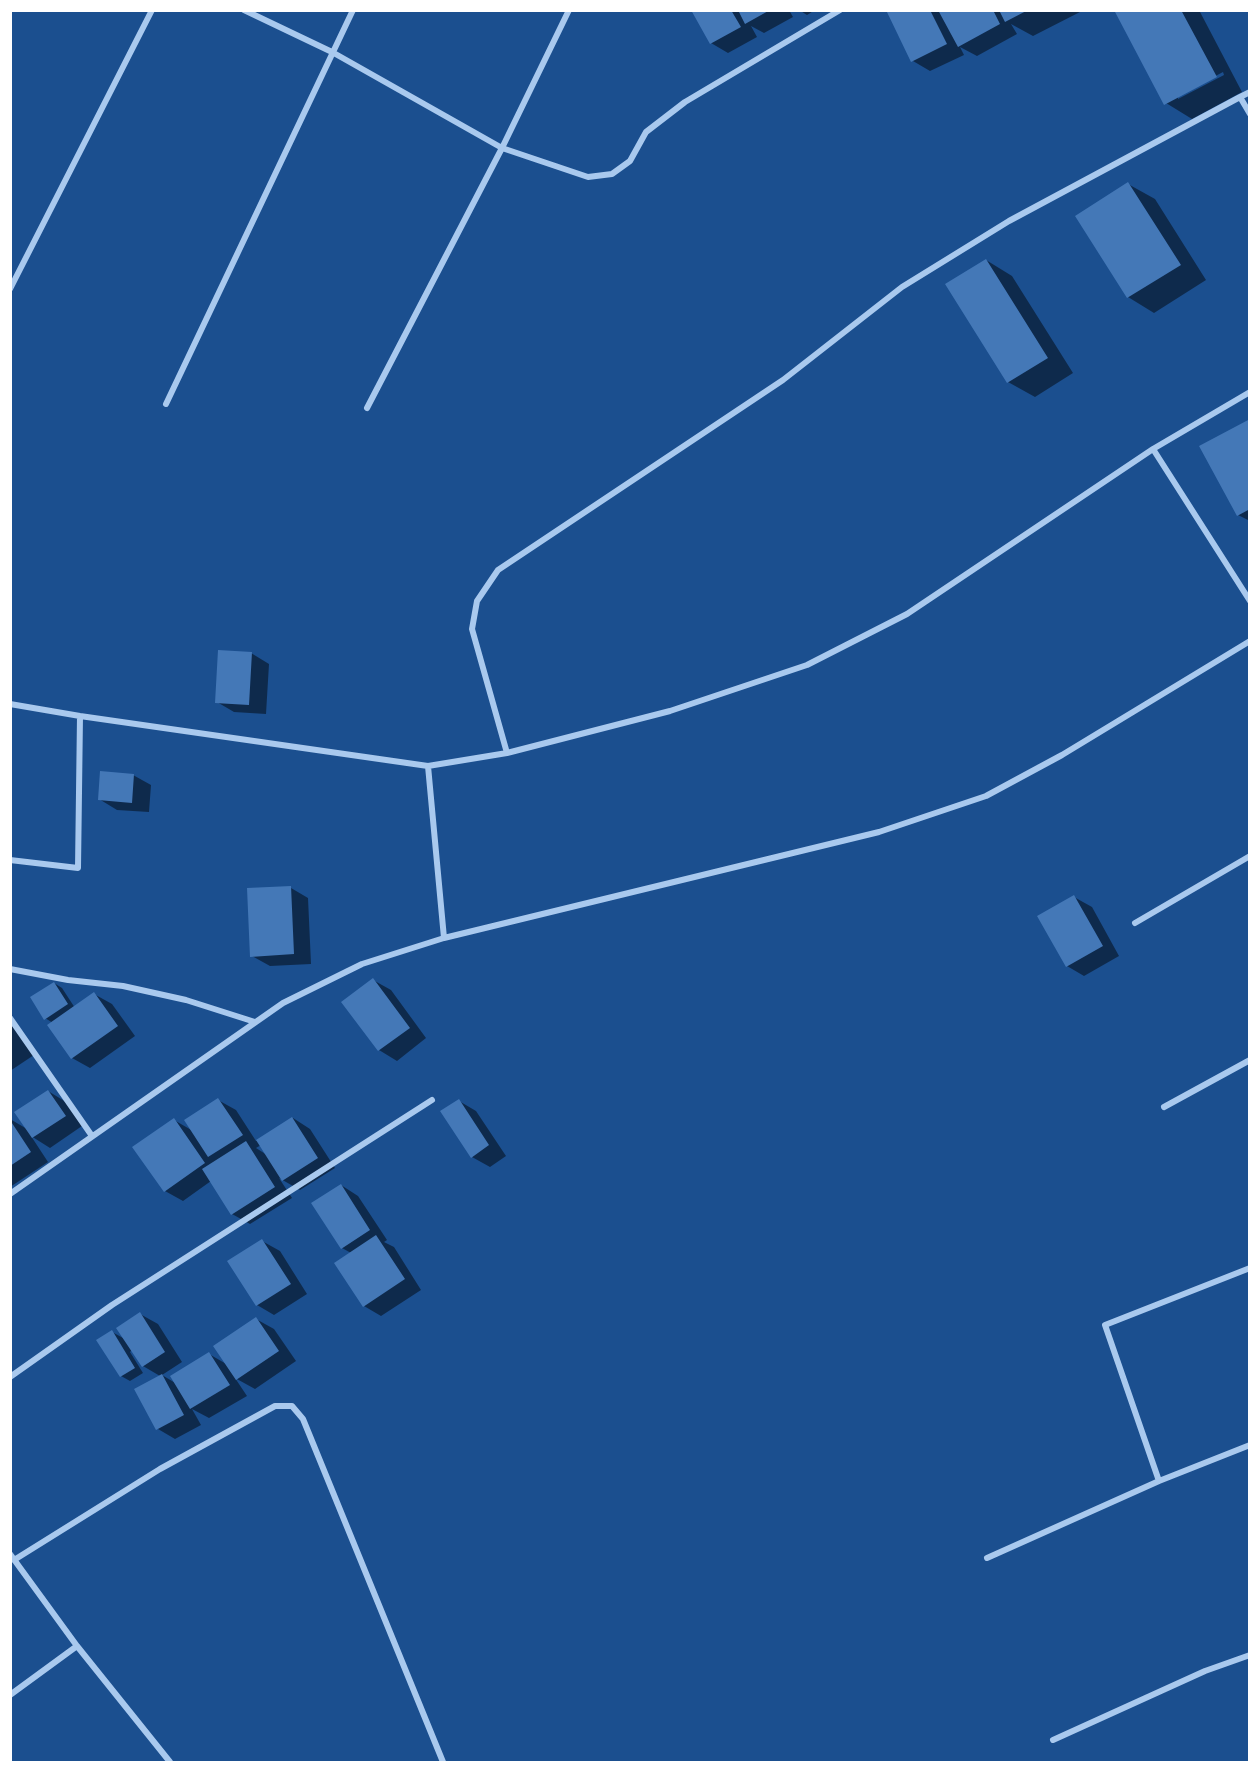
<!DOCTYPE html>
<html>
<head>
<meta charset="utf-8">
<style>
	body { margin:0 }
	#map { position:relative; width:1260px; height:1773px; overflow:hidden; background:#1b4f8f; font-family:"PT Sans Narrow",sans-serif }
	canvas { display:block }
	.frame { position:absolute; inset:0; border:12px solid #fff; pointer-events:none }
</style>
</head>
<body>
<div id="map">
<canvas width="1260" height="1773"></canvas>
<div class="frame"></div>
</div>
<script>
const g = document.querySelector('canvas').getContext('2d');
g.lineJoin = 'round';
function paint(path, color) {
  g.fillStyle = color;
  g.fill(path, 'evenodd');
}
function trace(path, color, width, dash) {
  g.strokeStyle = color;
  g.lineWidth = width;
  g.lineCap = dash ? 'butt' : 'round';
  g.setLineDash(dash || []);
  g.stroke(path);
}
paint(new Path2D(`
	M692,10H789L793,17L764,33L751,26L757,37L728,53L711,43Z
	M799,10H815L807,15Z
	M887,10H1079L1080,12L1033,36L1011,24L1017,34L977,56L960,47L964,55L930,71L913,61Z
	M1116,10H1199L1242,92L1192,119L1166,103ZM1223,72L1224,75L1178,99V96Z
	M1128,184L1155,199L1206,280L1154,313L1128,297Z
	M986,260L1012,276L1073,373L1035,397L1008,382Z
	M1250,420V521L1238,515Z
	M251,653L269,664L266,714L234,712L217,702Z
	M133,775L151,785L149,812L117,810L99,799Z
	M291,888L308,898L311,964L270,966L252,956Z
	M1074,897L1092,907L1119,956L1084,976L1067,966Z
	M373,980L391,990L426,1038L397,1061L379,1050L343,1002Z
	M54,983L62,988L75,1008L94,994L112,1004L135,1036L90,1068L72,1058L53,1023L45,1018Z
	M10,1022L34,1055L10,1071Z
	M48,1091L66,1102L82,1126L50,1148L31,1136L48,1162L10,1187V1119L27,1129Z
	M218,1100L236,1110L256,1141L293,1118L310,1129L335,1168L300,1190L279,1178L292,1198L250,1224L232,1214L211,1181L183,1201L165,1191L174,1120L193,1131ZM261,1145L267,1155L256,1148Z
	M459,1101L476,1111L506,1156L490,1167L472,1157Z
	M341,1185L358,1196L387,1240L384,1242L394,1247L421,1290L381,1316L364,1306L351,1253L342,1248Z
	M262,1241L280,1251L307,1294L274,1315L257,1305Z
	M140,1314L158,1324L182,1362L162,1375L177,1384L209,1354L228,1365L256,1319L274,1329L296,1361L255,1389L235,1378L247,1396L209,1418L192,1409L201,1425L175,1439L158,1429L160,1376L143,1366L132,1350L130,1352L143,1373L130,1381L121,1376L112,1332L125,1339Z`), '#0007');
paint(new Path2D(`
	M691,10H731L741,27L710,44Z
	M738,10H770L745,24Z
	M886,10H930L947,44L911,62Z
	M938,10H993L1000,24L958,47Z
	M999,10H1028L1005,22Z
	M1114,10H1181L1217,77L1164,105Z
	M1128,182L1181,265L1127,298L1075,216Z
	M986,259L1048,358L1007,383L945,284Z
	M1250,419V509L1237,516L1199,446Z
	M218,650L252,652L249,705L215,703Z
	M100,771L134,774L132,803L98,800Z
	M291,886L294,954L250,957L247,888Z
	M1074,895L1103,946L1066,967L1037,916Z
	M373,978L410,1028L378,1051L341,1002Z
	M54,982L68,1004L44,1020L30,997Z
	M94,992L118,1026L71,1059L47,1025Z
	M48,1090L66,1116L32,1138L14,1112Z
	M218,1098L243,1135L208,1157L184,1120Z
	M459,1099L489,1145L471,1158L440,1111Z
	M292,1117L318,1158L282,1181L256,1140Z
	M174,1118L205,1163L164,1192L132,1147Z
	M10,1120L31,1152L10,1166Z
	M246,1141L275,1187L231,1215L202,1169Z
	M341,1184L370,1230L341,1249L311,1203Z
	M376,1235L405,1279L363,1307L334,1263Z
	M262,1239L291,1284L256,1306L227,1261Z
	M140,1312L165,1352L142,1367L116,1328Z
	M256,1317L279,1351L236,1380L213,1346Z
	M112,1330L135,1368L120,1377L96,1340Z
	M209,1352L230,1385L190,1409L170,1376Z
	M162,1374L184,1415L156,1430L134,1389Z`), '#4478b7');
trace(new Path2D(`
	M244,10L332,52L502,148L588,177L612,174L630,161L646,132L685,102L840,10
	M1250,92L1240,97L1250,114
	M10,289L152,10
	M1250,392L1153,449L1250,601
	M166,404L353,10
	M367,408L502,148L569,10
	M10,704L80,716L428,766L507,753L670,711L807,665L907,614L1153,449
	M507,753L472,629L477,601L498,570L783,380L902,287L1009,221L1240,97
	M428,766L444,938
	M10,860L78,868L80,716
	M1135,923L1250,856
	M10,969L68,980L123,986L186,1000L255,1022
	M10,1018L92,1136
	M1164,1107L1250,1060
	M10,1194L283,1003L362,964L444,938L879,832L986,796L1062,755L1250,641
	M10,1377L112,1305L432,1100
	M1159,1481L1105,1325L1250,1268
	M10,1554L77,1646L170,1762
	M987,1558L1159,1481L1250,1445
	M14,1560L160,1469L275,1406H292L303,1419L443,1762
	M10,1695L77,1646
	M1053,1740L1205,1671L1250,1655`), '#a9c9ee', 6);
</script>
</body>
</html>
